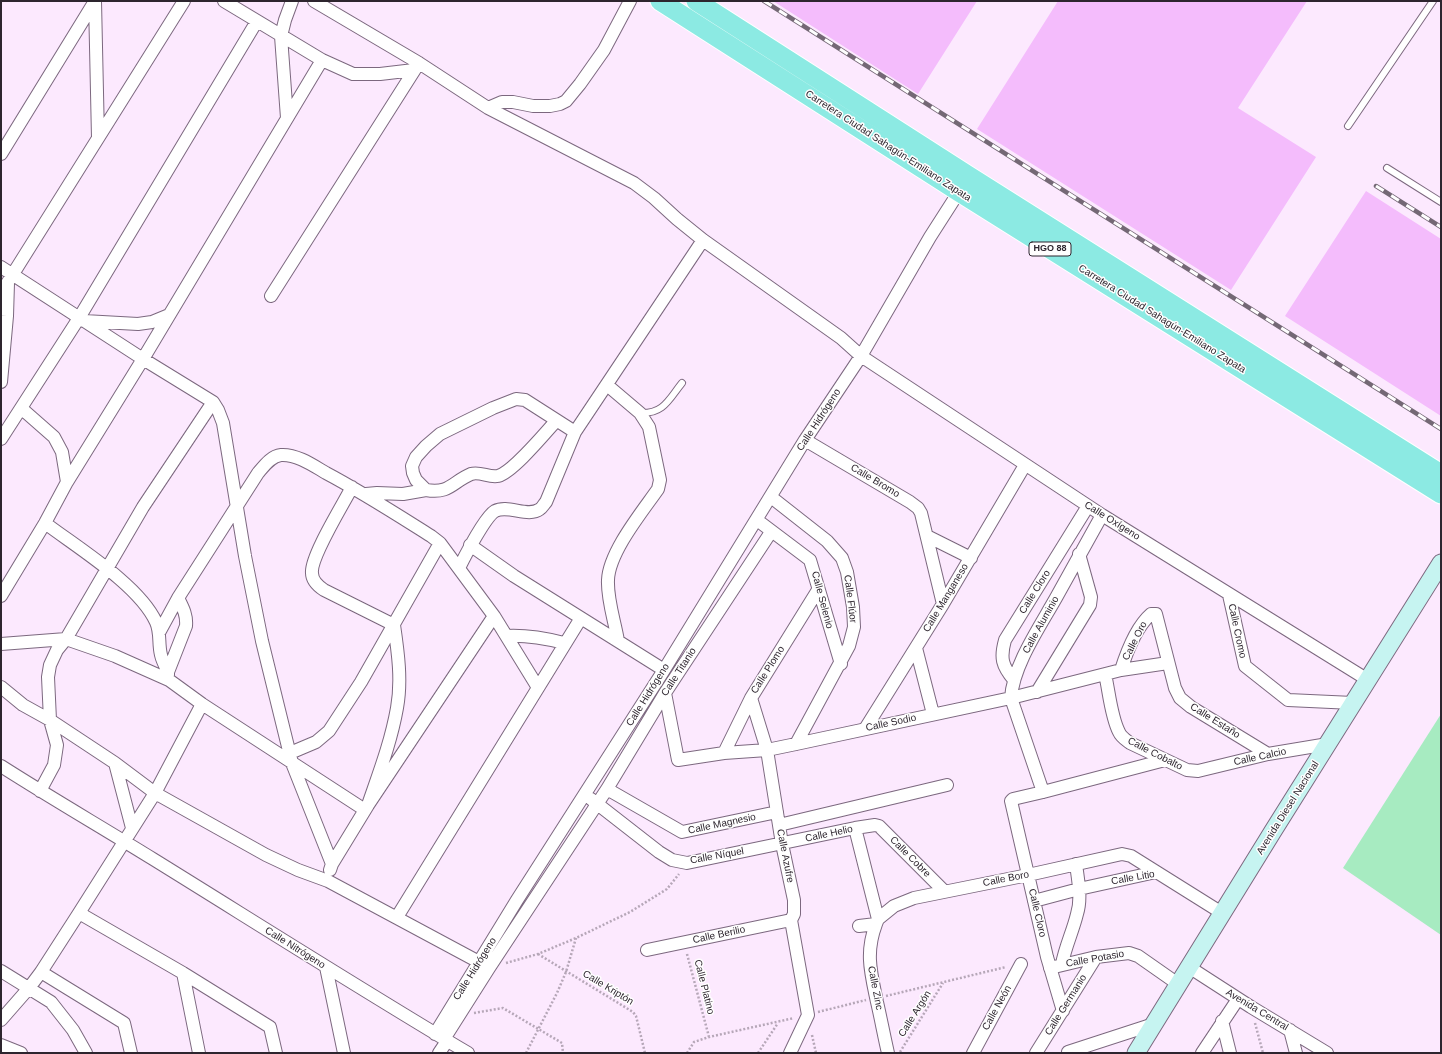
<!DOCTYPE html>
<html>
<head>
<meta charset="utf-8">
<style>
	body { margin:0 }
	#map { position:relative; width:1442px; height:1054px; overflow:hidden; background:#fce9fe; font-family:Arial,sans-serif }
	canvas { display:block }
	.frame { position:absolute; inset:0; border:2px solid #2d252e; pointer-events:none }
</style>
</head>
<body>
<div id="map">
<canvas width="1442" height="1054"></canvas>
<div class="frame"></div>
</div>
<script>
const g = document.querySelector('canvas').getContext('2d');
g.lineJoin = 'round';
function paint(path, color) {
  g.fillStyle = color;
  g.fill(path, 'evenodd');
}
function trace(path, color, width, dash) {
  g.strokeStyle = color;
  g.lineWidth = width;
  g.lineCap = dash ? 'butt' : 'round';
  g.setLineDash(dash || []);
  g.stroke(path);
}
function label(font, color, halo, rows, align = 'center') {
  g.font = font + ' Arial,sans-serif';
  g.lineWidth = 3;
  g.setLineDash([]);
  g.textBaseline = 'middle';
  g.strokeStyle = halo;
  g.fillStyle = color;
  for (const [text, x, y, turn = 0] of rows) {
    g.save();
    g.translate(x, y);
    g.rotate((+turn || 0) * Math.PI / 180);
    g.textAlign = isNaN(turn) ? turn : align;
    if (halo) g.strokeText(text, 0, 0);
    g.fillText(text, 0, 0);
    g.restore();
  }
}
paint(new Path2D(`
	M1441,714V935L1343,868Z`), '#a7ebc1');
paint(new Path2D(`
	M773,1H977L918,94Z
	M1058,1H1307L1238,108L1316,157L1231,290L977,129Z
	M1366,191L1441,239V416L1285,316Z`), '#f4bcfc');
const lane = new Path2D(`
	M1348,126L1433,1
	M1387,168L1441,202
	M640,413C664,414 669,399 682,383`);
const street = new Path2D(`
	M95,1L98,138
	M224,1L322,60L353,74H380L414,70
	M314,1L419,63L488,108L634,183L654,198L677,219L703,240L841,338L861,356L1102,515L1368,680
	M488,108L502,102H513L533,106H550L560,104L566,101L580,84L604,50L630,1
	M287,118L281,36L285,20L292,1
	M1,154L95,1
	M1,267L143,359L213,402L218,410L223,423L245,556L262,641L292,763L332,864
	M1,293L184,1
	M271,296L419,63
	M84,321L138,324L152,322L169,315
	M1,382L7,316L8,283
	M607,385L640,413L649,427L660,480L658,489C642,512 609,552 608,580C607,600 615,622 618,641
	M21,408L54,437L62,452L67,482
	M1,439L79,318L257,21
	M805,440L910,502L918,508L921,513L943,604
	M352,487C344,503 310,557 312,573C312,580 318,586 324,590L394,625C398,652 402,681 397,708C391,742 379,773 368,805
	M426,490C450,494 452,482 471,474C480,471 489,478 498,476C513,472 545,433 556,421
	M366,494L377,493L403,494L426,490L416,480L413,473L412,466L416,457L426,446L440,434L493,408L516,399L525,400L575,432
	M771,497L827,541L842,558L847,572L853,607L854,627L849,646L796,744
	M757,520L810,560L841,664
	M45,523C78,548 139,585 156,622C161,633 158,643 161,655C162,660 165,666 168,672
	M927,536L971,558
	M470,545L514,576L664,670
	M459,568C465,556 485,517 495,511C508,504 528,518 540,509C542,508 544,504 546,502L575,432L703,240
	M1229,595L1245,666L1288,700L1353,703
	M1,596L45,523L67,482L143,359L322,60
	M160,631L178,598L258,473C264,466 271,456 281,455C297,454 314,466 326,473C362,492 396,514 431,536L440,543L494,616L537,686
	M507,636C527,635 544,638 564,643
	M1,644L66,639L115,656L169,680L202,704L365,810
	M916,648L933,714
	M1121,670C1127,651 1136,627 1151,614H1156L1175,688L1180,698L1191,707L1268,754
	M1105,674C1109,691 1111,717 1119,732C1121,737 1126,740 1130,743L1187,770L1198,771L1268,754L1328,744
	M168,675V672L186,626C187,615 183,608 178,598
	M1014,680C1002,666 1000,658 1005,640L1088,506
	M1,687L23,705L50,720L115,763L155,793L266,855L298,870L328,881L479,962
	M1037,692L1090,605L1091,597L1079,554
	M665,693L678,760L724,753L767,750L796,744L1011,698L1121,670L1168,663
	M751,698L767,750L782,844L794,900V914L791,920L808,1015L790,1053
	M865,729L943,604L1025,465
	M290,753L316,742L329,731L361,682L440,543
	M724,753L751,698L818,590
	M115,763L132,828
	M1,766C51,798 103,828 153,859C258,924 362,990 468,1053
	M607,789L682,832L777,812
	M40,791L54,765L57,745L50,720L48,677L50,665L57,650L66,639L143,507L213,402
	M1043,792L1011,698C1013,665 1041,625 1057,596C1072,569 1087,542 1102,515
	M591,799L659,852L672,860L687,863L855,828L875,825L879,826L944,891
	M779,825L947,785
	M855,828L878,919
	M330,870L332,864L368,805L494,616
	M1034,901L1079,889L1156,872
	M79,913L183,973L270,1027L276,1053
	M397,917L581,618
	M876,924C865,953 871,973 877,1002C881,1019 884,1036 888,1053
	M859,926L876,924L878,919L894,906L914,898L1028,875L1122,854L1131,856L1222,913
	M647,950L791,920
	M1062,964C1065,947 1073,931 1077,914C1082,898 1078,880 1076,864
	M326,967L344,1053
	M1189,967L1251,1007L1327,1053
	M1050,968L1096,957L1129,953L1138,956L1178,984
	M1,971L51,1002L73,1030L86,1053
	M41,972L124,1023L131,1053
	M183,973L199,1053
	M1063,1011L1047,957L1011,801L1013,799L1043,792L1165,760
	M1,1020L29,988L41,972L79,913L155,793L202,704
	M1222,1021L1230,1053
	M1290,1030L1296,1053
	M435,1034L517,900L664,670L805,440L861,356L930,237L962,187
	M444,1039L489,968L607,789L665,693L771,532
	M1,1045L21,1053
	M1068,1052L1154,1024
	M439,1053L447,1041
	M973,1053L1021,964
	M1036,1053L1096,957
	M1202,1053L1238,999`);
const secondary = new Path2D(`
	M1136,1053L1273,831L1441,563`);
const primary = new Path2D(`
	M660,1L959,192L1441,494
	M696,1L969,176L1441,474`);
trace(lane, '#7c687f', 8);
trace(street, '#7c687f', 14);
trace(secondary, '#7c687f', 19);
trace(primary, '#fff', 21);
trace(new Path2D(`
	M538,954L633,1012L636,1016L645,1053
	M687,954L709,1037
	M506,963L538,954L576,938L630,912L667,889L679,874
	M886,996L1006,967
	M818,1012L866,1000
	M474,1013L503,1008L562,1043L563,1053
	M1255,1023L1263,1053
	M812,1035L816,1053
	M900,1052L943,983
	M526,1053L557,993L566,972L576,938
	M687,1053L694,1042L709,1037L794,1018
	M758,1053L778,1023`), '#b6a7b8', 2.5, [2, 2]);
trace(lane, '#fff', 6);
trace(street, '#fff', 12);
trace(secondary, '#c6f4f1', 17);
trace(primary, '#8ceae3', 19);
const rail = new Path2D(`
	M764,1L1441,429
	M1376,186L1441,227`);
trace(rail, '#746875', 4.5);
trace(rail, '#fefefe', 3, [9]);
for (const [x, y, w] of [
	[1050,249,42]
]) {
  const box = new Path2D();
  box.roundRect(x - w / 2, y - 7, w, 14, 3);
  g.fillStyle = '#fefefe';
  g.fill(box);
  trace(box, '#2d252e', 1);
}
label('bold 9px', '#2d252e', null, [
	["HGO 88",1050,249]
]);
label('10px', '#2d252e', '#fefefe', [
	["Carretera Ciudad Sahagún-Emiliano Zapata",888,146,33],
	["Carretera Ciudad Sahagún-Emiliano Zapata",1162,319,32],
	["Calle Hidrógeno",819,420,-57],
	["Calle Bromo",875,481,31],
	["Calle Oxígeno",1112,521,32],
	["Calle Cloro",1035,592,-58],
	["Calle Manganeso",946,598,-59],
	["Calle Flúor",850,599,83],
	["Calle Selenio",822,600,75],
	["Calle Aluminio",1041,625,-61],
	["Calle Cromo",1237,631,78],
	["Calle Oro",1135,641,-63],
	["Calle Plomo",768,670,-58],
	["Calle Titanio",679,672,-57],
	["Calle Hidrógeno",648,695,-58],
	["Calle Estaño",1215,721,32],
	["Calle Sodio",891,723,-12],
	["Calle Cobalto",1155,754,27],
	["Calle Calcio",1260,757,-12],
	["Avenida Diesel Nacional",1288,808,-58],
	["Calle Magnesio",722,824,-12],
	["Calle Helio",829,834,-12],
	["Calle Níquel",717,856,-10],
	["Calle Azufre",785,856,79],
	["Calle Cobre",910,857,45],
	["Calle Litio",1133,878,-10],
	["Calle Boro",1006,879,-11],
	["Calle Cloro",1037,913,77],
	["Calle Berilio",719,935,-12],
	["Calle Nitrógeno",295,948,32],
	["Calle Potasio",1095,959,-10],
	["Calle Hidrógeno",475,969,-58],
	["Calle Platino",704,987,76],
	["Calle Kriptón",608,988,31],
	["Calle Zinc",875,988,79],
	["Calle Germanio",1066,1005,-58],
	["Calle Neón",997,1008,-61],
	["Avenida Central",1257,1010,31],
	["Calle Argón",915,1014,-58]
]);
</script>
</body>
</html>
